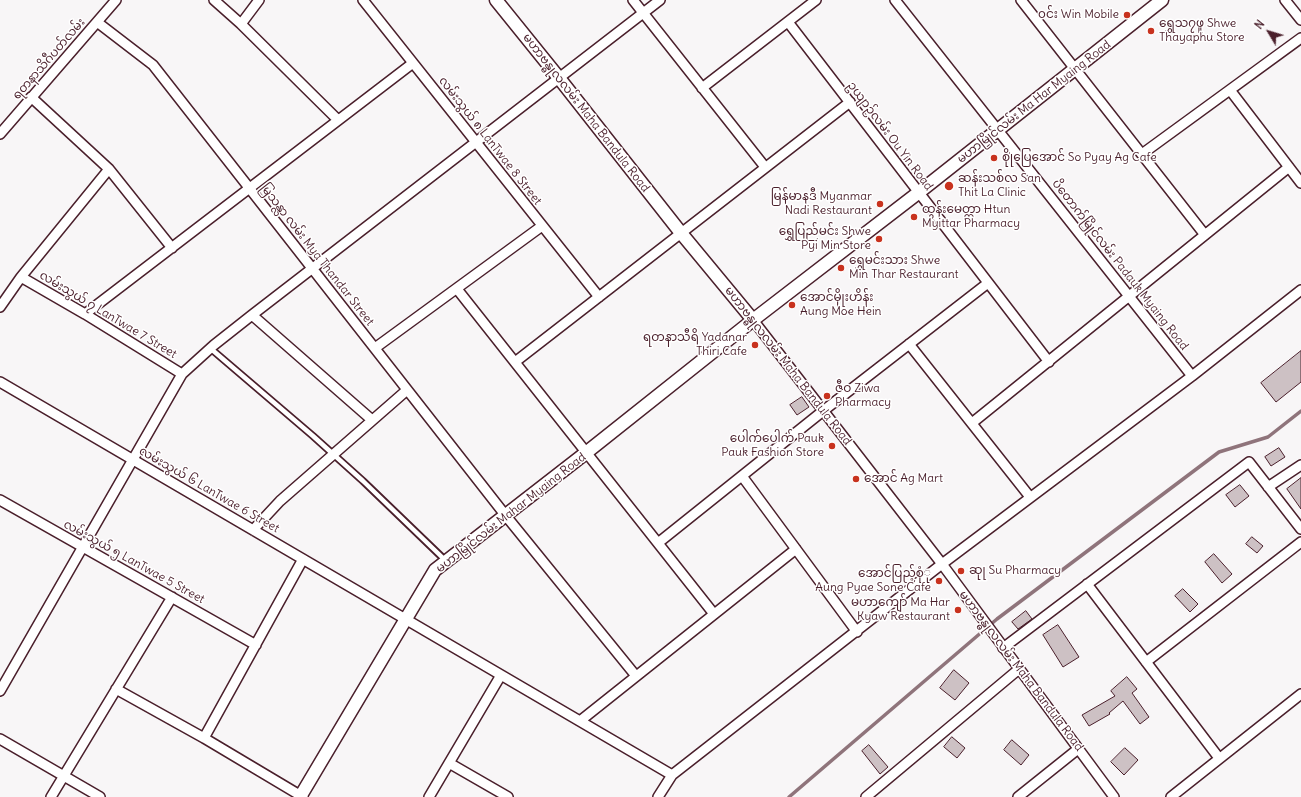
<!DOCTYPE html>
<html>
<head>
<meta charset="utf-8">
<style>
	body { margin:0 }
	#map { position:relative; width:1301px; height:797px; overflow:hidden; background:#f8f6f7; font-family:Delius,sans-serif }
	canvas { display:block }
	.north { position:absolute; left:1249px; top:12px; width:40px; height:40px; -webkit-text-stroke:3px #fff; paint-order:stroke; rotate:308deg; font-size:11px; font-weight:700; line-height:16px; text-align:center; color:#4a1f2b }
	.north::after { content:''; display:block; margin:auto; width:14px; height:18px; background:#4a1f2b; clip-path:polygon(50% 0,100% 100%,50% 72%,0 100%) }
</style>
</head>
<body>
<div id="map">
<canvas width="1301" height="797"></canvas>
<div class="north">N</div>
</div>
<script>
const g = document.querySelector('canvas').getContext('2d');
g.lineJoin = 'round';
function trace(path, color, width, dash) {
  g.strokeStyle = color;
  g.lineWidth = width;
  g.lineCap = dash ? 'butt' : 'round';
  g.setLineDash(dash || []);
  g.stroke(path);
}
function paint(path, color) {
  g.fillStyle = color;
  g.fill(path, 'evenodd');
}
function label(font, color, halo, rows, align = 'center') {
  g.font = font + ' Delius,"Noto Sans Myanmar",sans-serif';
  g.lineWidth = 3;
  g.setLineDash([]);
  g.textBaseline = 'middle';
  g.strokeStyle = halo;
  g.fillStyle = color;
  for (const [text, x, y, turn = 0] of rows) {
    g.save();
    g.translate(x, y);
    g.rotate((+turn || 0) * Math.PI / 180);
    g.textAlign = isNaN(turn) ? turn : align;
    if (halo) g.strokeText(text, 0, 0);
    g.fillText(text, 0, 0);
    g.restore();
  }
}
trace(new Path2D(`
	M789,797L997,619L1219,452L1268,437L1301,411`), '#8f747b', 3.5);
const building = new Path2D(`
	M1301,351V382L1276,402L1261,383Z
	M802,397L809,407L797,415L790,405Z
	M1279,448L1285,457L1271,466L1265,457Z
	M1301,478V509L1287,489Z
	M1240,485L1249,496L1235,507L1226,495Z
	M1252,537L1263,546L1257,553L1246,544Z
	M1214,554L1232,574L1222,583L1205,562Z
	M1183,589L1198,604L1190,612L1175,596Z
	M1026,611L1032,619L1018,629L1012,622Z
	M1058,625L1079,657L1063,667L1043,635Z
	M954,670L969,683L955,700L940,688Z
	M1127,677L1137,689L1132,693L1149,717L1140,724L1123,701L1109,713L1110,714L1089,726L1082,715L1115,696L1111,691Z
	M952,737L965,748L957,758L944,747Z
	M1012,740L1029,755L1021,765L1004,750Z
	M869,745L888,767L880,774L862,751Z
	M1125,748L1138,760L1124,775L1111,762Z`);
paint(building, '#cdc1c4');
trace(building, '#4a1f2b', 1);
const service = new Path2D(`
	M210,348L313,436L363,481L445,560`);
const minor = new Path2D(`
	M214,0L241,24L338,120
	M363,0L599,297
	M633,0L765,167
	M895,0L1192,376
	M1021,0L1205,235
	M1285,0L1301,20
	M97,22L153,65L506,516L636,676
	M788,22L1049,362
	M241,24L259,0
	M702,88L816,0
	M1230,90L1301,183
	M31,97L109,169L172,248
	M0,134L116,0
	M1142,154L1301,38
	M21,277L85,314L182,374
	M457,289L714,614
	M0,307L21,277L109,169
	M85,314L413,63
	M252,315L372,420
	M753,320L942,564L1114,797
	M909,344L1030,497
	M375,348L542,226
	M515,362L850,102
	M0,382L672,775
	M972,423L1289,167
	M742,476L857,632
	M1268,487L1301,465
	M0,500L256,645
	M253,530L280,501L407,390
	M658,543L823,411L988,283
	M1087,584L1219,758
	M1003,648L1249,462L1301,529
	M1146,662L1301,542
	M116,689L204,738L303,797
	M0,691L182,374L214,345L252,315L660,0
	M580,721L796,549
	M204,738L303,559
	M0,739L100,797
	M449,763L508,797
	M51,797L172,597
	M429,797L501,675
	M658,797L672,775L942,564L1192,376L1301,290
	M866,797L1019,669
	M1018,797L1078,749
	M1171,797L1301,694`);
const tertiary = new Path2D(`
	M496,0L559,78L681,233L753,320
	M300,797L435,570L587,452L753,320L918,193L1162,0`);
trace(service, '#4a1f2b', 8);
trace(minor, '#4a1f2b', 12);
trace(tertiary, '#4a1f2b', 15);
trace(service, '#fff', 4.5);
trace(minor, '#fff', 9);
trace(tertiary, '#fff', 12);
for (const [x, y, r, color] of [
	[1127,15,4,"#c8321e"],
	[1151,31,4,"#c8321e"],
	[994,158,4,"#c8321e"],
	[949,186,5,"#c8321e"],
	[880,204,4,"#c8321e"],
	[914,217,4,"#c8321e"],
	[879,239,4,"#c8321e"],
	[841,268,4,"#c8321e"],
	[792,305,4,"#c8321e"],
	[755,345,4,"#c8321e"],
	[827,396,4,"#c8321e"],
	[832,446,4,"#c8321e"],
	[856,479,4,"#c8321e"],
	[961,571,4,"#c8321e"],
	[939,581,4,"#c8321e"],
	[958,610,4,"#c8321e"]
]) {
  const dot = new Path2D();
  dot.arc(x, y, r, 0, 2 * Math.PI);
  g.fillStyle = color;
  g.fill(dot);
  trace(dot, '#fff', 1.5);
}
label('12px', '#4a1f2b', '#fff', [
	["၀င်း Win Mobile",1119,15,"right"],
	["ရွှေသ၇ဖူ Shwe",1159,24],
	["Thayaphu Store",1159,38],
	["စိုုပြေအောင် So Pyay Ag Cafe",1002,158],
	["ဆန်းသစ်လ San",958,179],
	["Thit La Clinic",958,193],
	["မြန်မာနဒီ Myanmar",872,197,"right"],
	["Nadi Restaurant",872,211,"right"],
	["ထွန်းမေတ္တာ Htun",922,210],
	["Myittar Pharmacy",922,224],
	["ရွှေပြည်မင်း Shwe",871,232,"right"],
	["Pyi Min Store",871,246,"right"],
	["ရွှေမင်းသား Shwe",849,261],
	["Min Thar Restaurant",849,275],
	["အောင်မိုုးဟိန်း",800,298],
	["Aung Moe Hein",800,312],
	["ရတနာသီရိ Yadanar",747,338,"right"],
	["Thiri Cafe",747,352,"right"],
	["ဇီဝ Ziwa",835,389],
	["Pharmacy",835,403],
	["ပေါက်ပေါက် Pauk",824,439,"right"],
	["Pauk Fashion Store",824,453,"right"],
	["အောင် Ag Mart",864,479],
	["ဆုု Su Pharmacy",969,571],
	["အောင်ပြည့်စုံု",931,574,"right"],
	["Aung Pyae Sone Cafe",931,588,"right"],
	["မဟာကျော် Ma Har",950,603,"right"],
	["Kyaw Restaurant",950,617,"right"]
], 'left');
label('12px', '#4a1f2b', '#fff', [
	["ရတနာသိဂီပတ်လမ်း",49,59,-49],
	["မဟာမြိုင်လမ်း Ma Har Myaing Road",1034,102,-38],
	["မဟာဗန္ဓုလလမ်း Maha Bandula Road",586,113,52],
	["ဥယျာဉ်လမ်း Ou Yin Road",890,136,53],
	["လမ်းသွယ် ၈ LanTwae 8 Street",490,141,52],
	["မြသန္လာ လမ်း Mya Thandar Street",317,255,52],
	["ပိတောက်မြိုင်လမ်း Padauk Myaing Road",1120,265,52],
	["လမ်းသွယ် ၇ LanTwae 7 Street",108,315,31],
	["မဟာဗန္ဓုလလမ်း Maha Bandula Road",788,366,52],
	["လမ်းသွယ် ၆ LanTwae 6 Street",209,490,30],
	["မဟာမြိုင်လမ်း Mahar Myaing Road",511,513,-38],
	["လမ်းသွယ် ၅ LanTwae 5 Street",134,562,29],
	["မဟာဗန္ဓုလလမ်း Maha Bandula Road",1021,671,53]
]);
</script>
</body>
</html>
